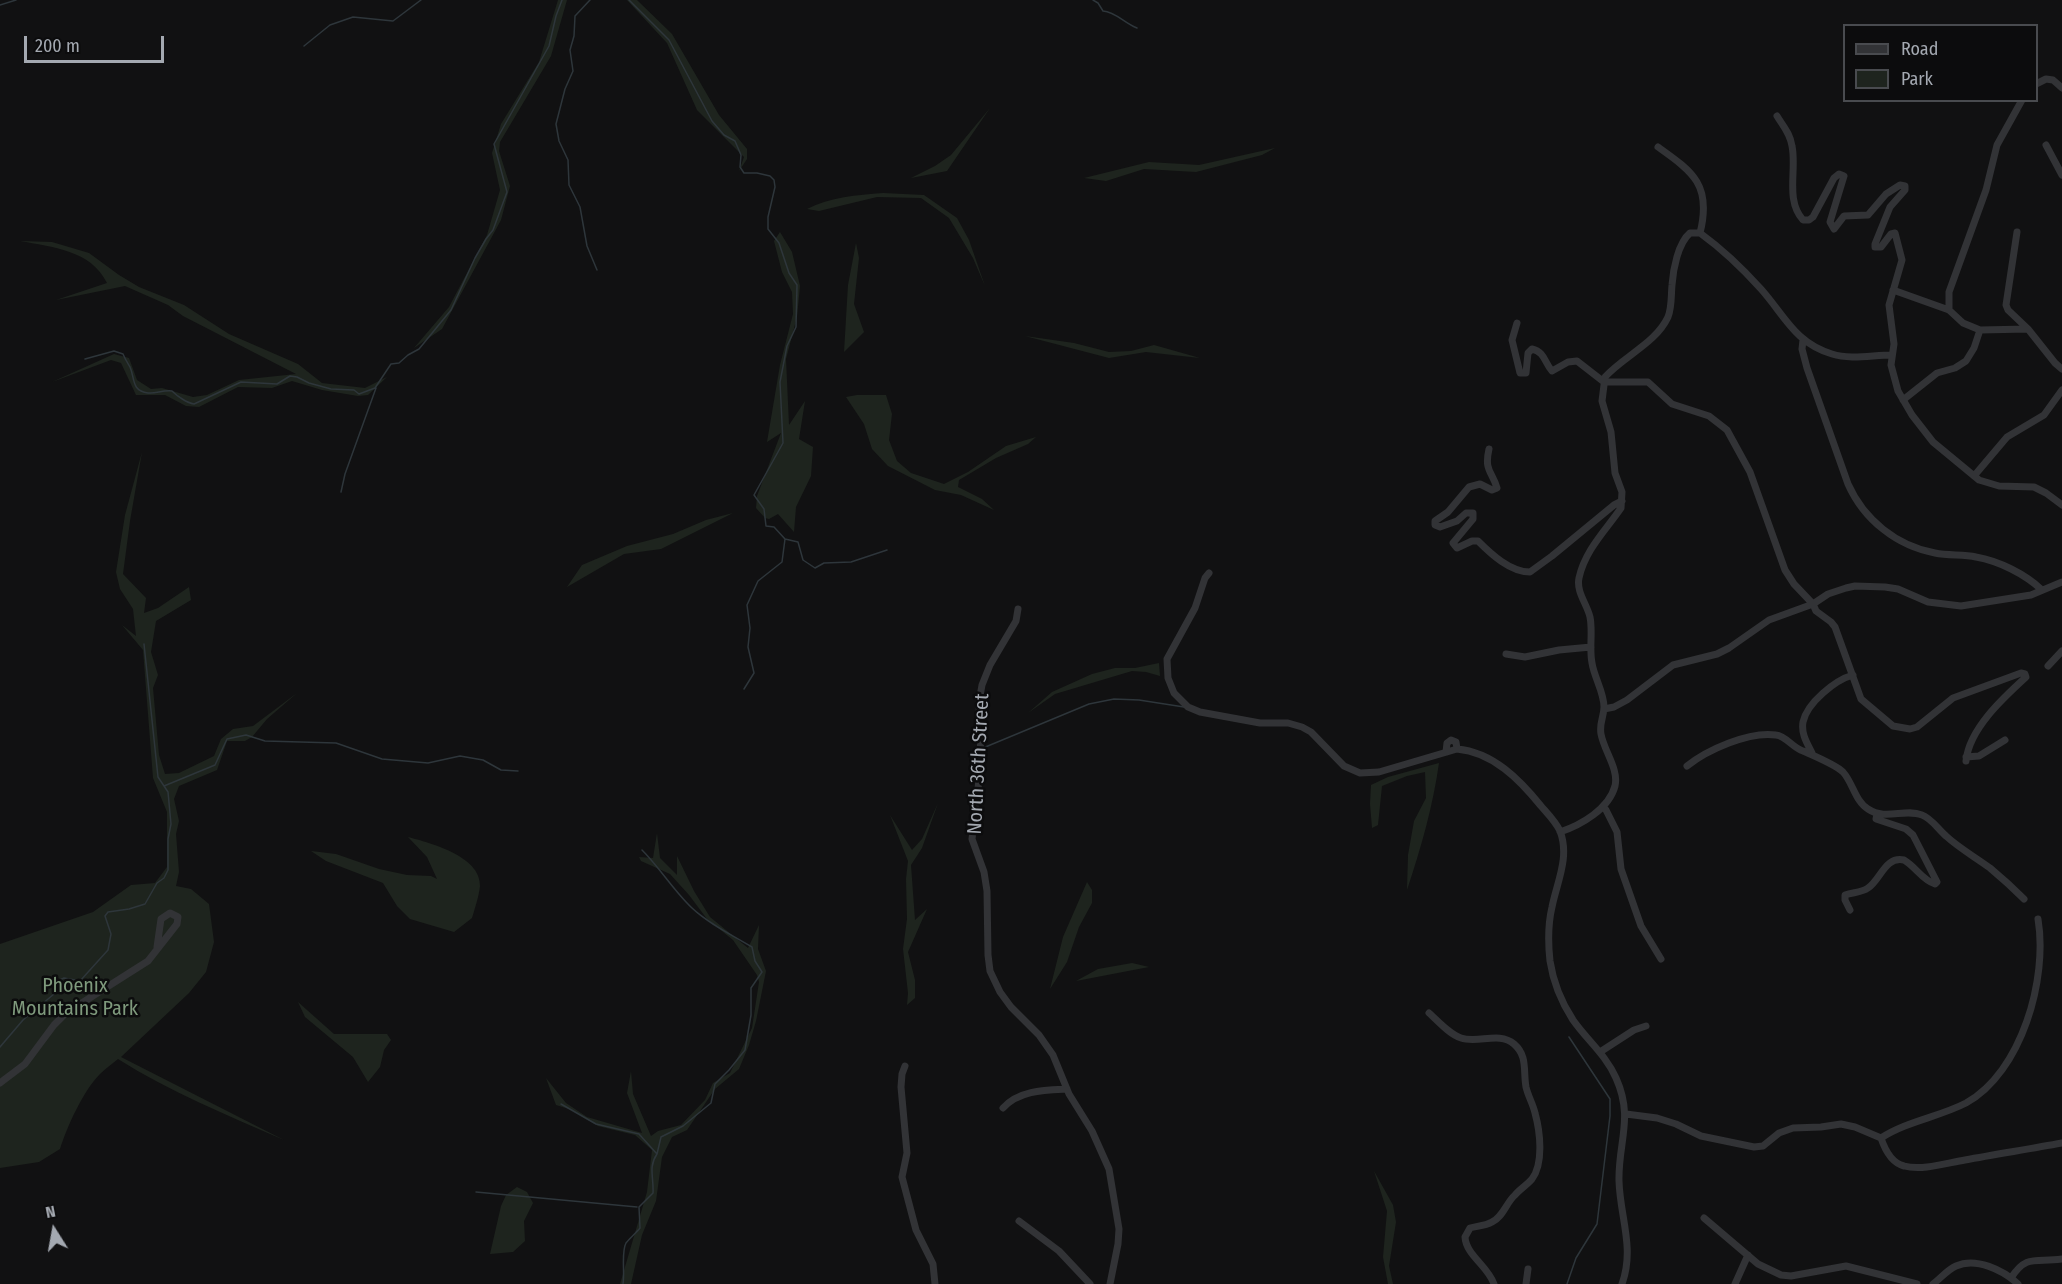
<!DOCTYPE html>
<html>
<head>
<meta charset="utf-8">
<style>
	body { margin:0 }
	#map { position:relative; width:2062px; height:1284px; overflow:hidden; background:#111112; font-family:"Fira Sans Condensed",sans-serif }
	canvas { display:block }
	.legend { position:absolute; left:1843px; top:24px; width:195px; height:78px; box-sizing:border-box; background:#0c0c0d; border:2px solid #494b4f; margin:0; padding:8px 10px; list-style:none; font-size:18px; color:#a4a9b1 }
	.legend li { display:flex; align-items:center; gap:12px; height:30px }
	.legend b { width:30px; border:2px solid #494b4f }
	.north { position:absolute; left:24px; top:1200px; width:60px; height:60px; -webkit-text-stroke:4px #0c0c0d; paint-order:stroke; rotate:349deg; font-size:16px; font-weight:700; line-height:24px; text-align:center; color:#a4a9b1 }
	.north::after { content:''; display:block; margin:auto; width:21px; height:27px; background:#a4a9b1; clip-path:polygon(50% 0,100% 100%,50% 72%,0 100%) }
	.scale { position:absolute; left:24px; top:36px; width:140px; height:27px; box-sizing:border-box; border:3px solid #a4a9b1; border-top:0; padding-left:8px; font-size:18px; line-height:21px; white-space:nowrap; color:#a4a9b1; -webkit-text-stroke:4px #0c0c0d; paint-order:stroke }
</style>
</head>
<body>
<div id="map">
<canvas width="2062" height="1284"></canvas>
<ul class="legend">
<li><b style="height:8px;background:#323336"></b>Road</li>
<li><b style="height:16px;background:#1e241e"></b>Park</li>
</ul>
<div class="north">N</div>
<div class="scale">200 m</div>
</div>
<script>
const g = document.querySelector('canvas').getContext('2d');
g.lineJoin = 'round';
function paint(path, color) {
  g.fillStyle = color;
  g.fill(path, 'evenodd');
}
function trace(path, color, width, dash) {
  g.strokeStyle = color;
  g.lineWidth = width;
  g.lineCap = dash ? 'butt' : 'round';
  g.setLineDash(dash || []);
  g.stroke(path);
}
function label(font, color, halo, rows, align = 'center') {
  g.font = font + ' "Fira Sans Condensed",sans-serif';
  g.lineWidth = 5;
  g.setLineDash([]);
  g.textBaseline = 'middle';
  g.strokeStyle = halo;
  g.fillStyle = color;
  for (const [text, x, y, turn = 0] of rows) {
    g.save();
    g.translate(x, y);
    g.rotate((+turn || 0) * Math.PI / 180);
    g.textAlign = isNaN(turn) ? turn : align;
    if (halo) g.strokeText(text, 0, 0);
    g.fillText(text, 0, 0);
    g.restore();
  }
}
paint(new Path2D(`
	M558,0H567L551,56L500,142L499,151L510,186L501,220L442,329L414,348L449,307L487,235L500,190L492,153L501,124L539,62Z
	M627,0H637L672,34L719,115L747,149V159L739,171L744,157L697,110L667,43Z
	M990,108L947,171L911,178L935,166L951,155Z
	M1275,148L1262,155L1196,172L1144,169L1106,181L1084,178L1149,162L1199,165Z
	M883,193L924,195L957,218L969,240L985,286L973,258L949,218L921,198L877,197L819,211L807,209C830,197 857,195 883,193Z
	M780,232L792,252L800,286L797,317L786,359L789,425L805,401L799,439L813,447L811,476L796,507L794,532L778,514L769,519L765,518L756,508L757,496L781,433L767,442L780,365L793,314L792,292L782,272L774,241Z
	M20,241L52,242L89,253L119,275L139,287L184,305L229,334L298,364L322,383L365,388L387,377L368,395L358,396L322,390L292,381L272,388L238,387L199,407L186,406L165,395H136L121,363L111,360L52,382L114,354L129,358L137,380L151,389L162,388L193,397L207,395L239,380L296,374L183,316L168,305L125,286L56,300L107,283C91,250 52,247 20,241Z
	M856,243L859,258L854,304L864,332L844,352L848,285Z
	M1025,336L1074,343L1109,352L1131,351L1154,345L1200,358L1146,352L1109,358Z
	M857,395H886L892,414L889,440L897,461L911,473L944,484L968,472L1006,446L1036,437L1028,444L996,458L959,480L958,487L982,499L994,510L961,495L935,490L888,466L872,449L864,424L846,397Z
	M142,452L130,521L123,574L146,598L144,613L158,608L189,587L191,600L156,621L151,652L158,675L153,688L159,755L165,774L179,773L214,756L221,739L233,729L253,726L297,693L267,719L252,737L245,741H227L217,770L179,786L174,799L179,821L176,834L179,872L176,886L191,889L209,904L214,942L206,972L189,993L121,1057L284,1140C227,1115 170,1092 118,1059C112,1064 105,1069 100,1074C83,1091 67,1127 60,1149L39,1162L0,1168V944L93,912L131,885L155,883L167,867V812L153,778L143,650L122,625L136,636L133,609L120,589L116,572L125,515Z
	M733,513L661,549L624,554L567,587L582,565L627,546L673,534L706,520Z
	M1159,663L1160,676L1146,672L1132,671L1055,694L1028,713L1052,692L1092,674L1115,668H1135Z
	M1439,763C1433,806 1421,848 1407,890L1408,855L1414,821L1426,798L1425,772L1407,776L1382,786L1378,825L1372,828L1370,804L1371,785L1388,777Z
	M938,803L922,848L911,865L915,920L927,909L908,952L915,980V998L907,1005L908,993L903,949L907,919L906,879L908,861L890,815L912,850L922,839Z
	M657,833L660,858L677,875V856L694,891L710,917L748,948L759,925L758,949L766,971L756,1021L749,1045L739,1069L715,1089L687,1130L672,1137L662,1157L656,1201L642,1235L631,1284H620L647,1192L652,1150L635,1135L598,1126L569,1109L556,1105L546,1078L566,1103L587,1117L642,1133L627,1093L631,1071L633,1094L651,1136L658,1131L681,1125L705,1100L713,1083L730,1073L752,1028L759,982L757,975L733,940L707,919L689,895L670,874L641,861L639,857L653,858Z
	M408,837C430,843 481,856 480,886C479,896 475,908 472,918L454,932L410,919L397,906L383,883L326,861L311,851L336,854L379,869L407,875L431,876L437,879L427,857Z
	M1087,882L1092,890V903L1079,927L1067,962L1050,989L1063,937Z
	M1132,963L1149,967L1076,981L1098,969Z
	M298,1002L334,1034H387L391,1040L384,1050L380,1067L368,1082L353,1057L305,1017Z
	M1374,1171L1393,1205L1396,1222L1389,1266L1393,1284H1388L1383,1257L1387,1211Z
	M517,1187L527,1192L533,1203L524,1221L525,1241L513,1252L490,1254L501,1206L506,1195Z`), '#1e241e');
trace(new Path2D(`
	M590,0L575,16L574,36L570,50L573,71L565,89L556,124L559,141L568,160L569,185L580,207L587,246L597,270
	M629,0L669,40L712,121L724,135L735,141L741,155L740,167L744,173H757L770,176L774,180L775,187L768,217V229L779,243L789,273L797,285L796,327L787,346L780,382L783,443L754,495L764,509L766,526L774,527L785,539L782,562L758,581L747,605L750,628L748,647L754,673L744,689
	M1093,0L1098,3L1103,11C1116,12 1124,23 1137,28
	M0,5L16,0
	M304,46L330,25L353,17L393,21L421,0
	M85,359L114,351L123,354C125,359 127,362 130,367C135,378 131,391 148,393C156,394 162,390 172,391C177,396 187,403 194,404L241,382L277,384L290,376L297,377L309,383L331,389L354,390L359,394L375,388L391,364L399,363L408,355L419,349L451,310L475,258L486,239L493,230L507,192L494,144L549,46L556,16L562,0
	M341,492L345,474L376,388
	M785,539L798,542L803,560L815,568L824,563L851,562L887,550
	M983,748L1089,704L1114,699L1139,700L1184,707
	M164,786L215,765L227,739L246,735L265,741L336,743L382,759L428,763L460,756L483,760L501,770L518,771
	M642,850C660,868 674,891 692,908C709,924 732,935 752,947L755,961L762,972L751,988V1015L745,1050L729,1070L715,1084L711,1103L683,1126L661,1137L657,1154
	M0,1047L23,1020L54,994L53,983L64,978L80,981L108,950L111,934L105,916L108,912L129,909L145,904L157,883L164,878L168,870V839L171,824L168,792L158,777L144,644
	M561,1104L596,1124L639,1134L657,1154C648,1167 654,1178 653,1193L639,1207L640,1228C636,1233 630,1238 626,1243C621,1252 625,1272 623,1284
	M476,1192L637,1207
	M1567,1284L1576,1258L1597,1224L1610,1116V1099L1569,1037`), '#2e363b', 1.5);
trace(new Path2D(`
	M2036,84L2046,79L2053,80L2062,88
	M1777,116C1783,126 1790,133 1792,146C1797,170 1785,200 1803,220H1809L1813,217L1834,178L1839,174L1844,176L1830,222L1834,229L1844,216L1868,215L1886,194L1900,185L1905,186V190L1890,207L1875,244V247H1881L1891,234L1895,233L1902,260L1889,305L1894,344L1891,365L1898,391L1912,415L1933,442L1979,480L1999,486L2034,487L2046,493L2062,505
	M2046,145L2062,175
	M1658,147C1693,172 1712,185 1700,233
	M2017,232L2006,305L2008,310L2028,329
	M1700,233C1722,249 1743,269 1761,289C1785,316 1795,343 1832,354C1851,360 1872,355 1892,355
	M1893,290L1949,310L1963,323L1980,330L2028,329L2055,363L2062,369
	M1949,310V292L1986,190L1997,145L2022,100
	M1517,323L1512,340L1520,373H1526L1528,353L1532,349C1545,352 1544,362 1552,371L1568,362L1577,361L1604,382H1648L1672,404L1709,416L1727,430L1750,472L1785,570L1794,584L1813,604L1816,611L1831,622L1835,627L1861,699L1893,726L1910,729L1917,727L1953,698L2021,673L2025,674L2026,677C2003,698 1969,729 1966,761
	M1803,340L1802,349L1807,368L1848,484C1864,520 1897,546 1935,553C1949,556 1963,554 1976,557C1999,561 2025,574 2042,590
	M1903,400L1937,373L1955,368L1966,361L1974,348L1980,330
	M1489,449C1484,471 1492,471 1497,488L1492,490L1480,484L1469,487L1448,512L1435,521V525L1440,527L1457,521L1466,513H1473V519L1453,543L1457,548L1472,541H1478C1491,554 1510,572 1530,572L1552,556L1614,505L1622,501
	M1974,476L2007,437L2044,415L2062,390
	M1209,573L1205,578L1195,608L1167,659L1168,678L1174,693L1188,707L1200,712L1260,723H1288L1302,727L1311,732L1344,766L1360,773L1379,772L1457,749C1493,752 1520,780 1541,806C1548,814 1556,822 1560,831C1570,857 1557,882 1552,907C1548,924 1548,943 1550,961C1553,981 1562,1003 1573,1020C1587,1040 1606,1055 1616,1078C1634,1118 1618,1142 1619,1181C1620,1217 1635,1248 1622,1284
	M1018,609L1016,621L990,665L982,685L979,702L981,763L972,839L984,872L987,891L988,955L990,971L1000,992L1011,1007L1039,1035L1053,1055L1069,1094L1092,1131L1109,1169L1119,1229L1118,1244L1110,1284
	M1506,654L1525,657L1559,650L1591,647
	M2048,666L2062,651
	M1604,709L1614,707L1627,700L1673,665L1717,654L1729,648L1769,620L1813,604L1828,594L1846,588L1855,586L1885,587L1898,589L1928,602L1961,606L2031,595L2062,582
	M1446,752L1447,743L1451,740L1456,742L1457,749
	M1812,753C1807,743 1801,734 1803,722C1807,703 1835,680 1853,675
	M1966,757L1979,756L2005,740
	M1687,766C1707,750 1749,731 1776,735C1786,736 1793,748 1803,751C1812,755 1836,765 1843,772C1853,783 1855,801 1868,809C1886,821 1904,808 1922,815C1931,818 1938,829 1946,836C1959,848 1975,857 1990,868C2002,878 2013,888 2024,899
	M1603,807L1606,810L1617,832L1621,869L1641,926L1661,959
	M1560,832C1581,825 1609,809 1615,786C1619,769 1604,751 1601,734C1599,723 1604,717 1604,707C1604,692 1594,677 1592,663C1589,648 1593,632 1590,617C1587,604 1576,592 1579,578C1585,550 1606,530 1621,508L1622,492L1615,473L1611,432L1602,401L1605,377C1624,356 1656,343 1668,317C1672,307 1671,295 1672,285C1673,270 1678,243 1690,233H1700
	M1850,910L1845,900V895C1853,892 1861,893 1868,888C1881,879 1885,856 1904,860C1916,867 1922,880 1935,884L1937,882L1913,835L1906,829L1876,819L1877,814
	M1429,1013C1438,1021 1449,1034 1461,1038C1478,1044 1499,1031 1514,1044C1528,1056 1523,1071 1526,1087C1528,1096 1533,1104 1535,1113C1540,1131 1544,1163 1532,1179C1527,1185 1520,1189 1515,1195C1506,1203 1503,1217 1492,1222C1485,1226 1477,1226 1470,1228L1465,1237C1466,1255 1488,1266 1494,1284
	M1600,1052L1634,1030L1646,1026
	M905,1066L902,1074L901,1087L907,1153L902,1177L916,1230L933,1264L935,1284
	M0,1083L25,1064L54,1025L66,1013L148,961L177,924L178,917L170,913L161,919L157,947
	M1003,1108C1019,1090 1046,1090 1067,1089
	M1626,1114L1657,1118L1676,1124L1701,1136L1754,1147L1763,1146L1779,1133L1793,1128L1821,1127L1841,1124L1855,1127L1881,1138
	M1881,1138C1907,1121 1939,1117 1966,1103C2022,1072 2048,978 2038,919
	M1881,1138C1885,1150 1892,1163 1904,1166C1922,1171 1947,1163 1965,1160C1997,1154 2030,1149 2062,1143
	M1704,1218L1758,1264L1781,1275L1791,1276L1846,1266L1917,1284
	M1019,1221L1059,1251L1090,1284
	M2011,1278C2027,1253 2037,1263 2062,1259
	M1526,1284L1528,1269
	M1735,1284L1748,1255
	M1933,1284C1941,1278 1947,1270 1956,1266C1976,1257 2003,1270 2018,1284`), '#323336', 7);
label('20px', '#a4a9b1', '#0c0c0d', [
	["North 36th Street",979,764,-87]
]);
label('20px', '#7f9a7d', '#0c0c0d', [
	["Phoenix",75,986],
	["Mountains Park",75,1009]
]);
</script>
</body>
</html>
